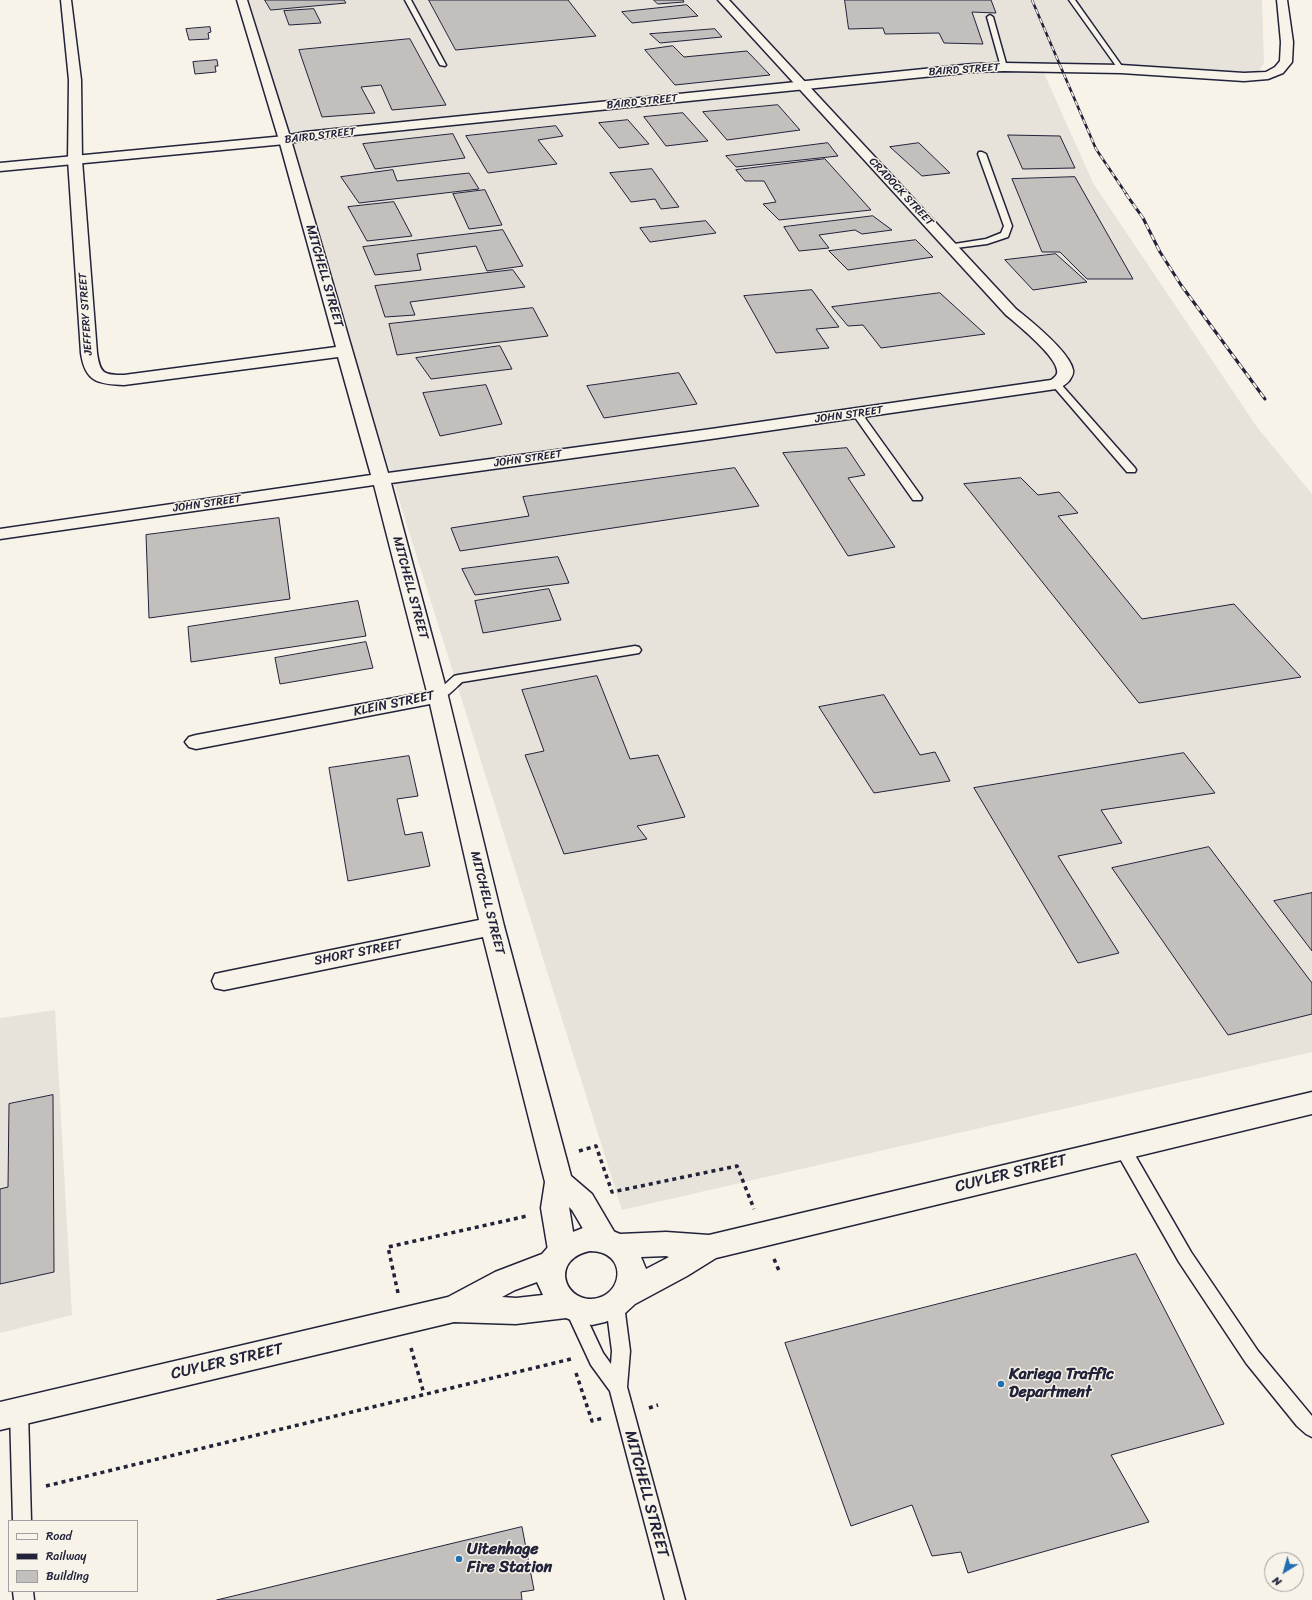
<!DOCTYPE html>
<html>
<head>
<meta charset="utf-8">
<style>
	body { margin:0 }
	#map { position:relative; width:1312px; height:1600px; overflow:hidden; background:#f7f3e8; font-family:Sriracha,sans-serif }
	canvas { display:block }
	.legend { position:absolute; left:8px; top:1520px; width:130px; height:72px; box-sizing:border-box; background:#f7f3e8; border:1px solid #a29fa3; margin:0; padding:5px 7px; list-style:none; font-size:12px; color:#22223b }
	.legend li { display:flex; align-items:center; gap:8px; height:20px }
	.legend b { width:20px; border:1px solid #a29fa3 }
	.north { position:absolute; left:1264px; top:1552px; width:40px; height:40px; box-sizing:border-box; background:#f7f3e8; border:1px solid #a29fa3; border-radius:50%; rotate:217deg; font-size:11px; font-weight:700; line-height:16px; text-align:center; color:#22223b }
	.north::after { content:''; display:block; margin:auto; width:14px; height:18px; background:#1f6fb2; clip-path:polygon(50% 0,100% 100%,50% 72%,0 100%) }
</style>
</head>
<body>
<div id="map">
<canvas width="1312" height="1600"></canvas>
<ul class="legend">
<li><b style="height:5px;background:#f7f3e8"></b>Road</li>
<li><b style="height:5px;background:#22223b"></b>Railway</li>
<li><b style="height:11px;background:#c2bfbd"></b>Building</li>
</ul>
<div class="north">N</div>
</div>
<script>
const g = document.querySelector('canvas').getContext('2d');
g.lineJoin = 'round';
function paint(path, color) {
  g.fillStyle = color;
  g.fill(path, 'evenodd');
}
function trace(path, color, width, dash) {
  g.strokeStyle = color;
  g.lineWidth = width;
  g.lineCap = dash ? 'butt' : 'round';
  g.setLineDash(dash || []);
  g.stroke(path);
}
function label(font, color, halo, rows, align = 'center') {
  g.font = font + ' Sriracha,sans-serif';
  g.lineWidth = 3;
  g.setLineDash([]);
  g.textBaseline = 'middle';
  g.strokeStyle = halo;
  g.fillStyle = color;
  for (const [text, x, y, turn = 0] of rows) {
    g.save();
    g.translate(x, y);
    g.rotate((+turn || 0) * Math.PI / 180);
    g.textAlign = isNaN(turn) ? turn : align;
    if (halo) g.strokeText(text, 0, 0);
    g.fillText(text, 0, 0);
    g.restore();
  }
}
paint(new Path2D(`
	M242,0H1262L1264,63L1258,72L1234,73L1039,62L1093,183L1257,427L1312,494V1052L622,1210Z
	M55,1010L72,1315L0,1333V1018Z`), '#e7e3db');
const building = new Path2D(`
	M265,0H344L346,3L271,10Z
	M429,0H568L596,36L456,50Z
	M654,0H683L684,2L658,4Z
	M845,0H991L996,13L972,12L983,44L944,43L939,33L885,34L883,28L849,29Z
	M687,5L698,16L632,23L622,12Z
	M314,9L321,23L289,25L284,11Z
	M210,27L211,32L208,33L209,39L189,40L186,29Z
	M715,29L722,37L660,43L650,34Z
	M410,39L446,105L392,110L381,85L361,87L375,113L322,117L299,50Z
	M673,46L684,57L747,51L770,75L675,85L645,50Z
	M217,60L218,66H215L216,72L195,74L193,62Z
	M778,105L800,130L727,140L703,112Z
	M683,113L708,141L666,146L644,117Z
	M628,120L649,144L619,148L599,123Z
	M556,126L563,136L538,140L557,164L488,173L466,136Z
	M453,134L465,158L375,169L363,144Z
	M1008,135L1060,136L1075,168L1023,169Z
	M828,143L838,156L736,167L726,156Z
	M919,143L950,173L922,176L890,147Z
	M825,159L871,210L779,220L763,204L776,202L764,181H745L736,170Z
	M652,169L679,207L661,209L655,199L631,202L610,173Z
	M393,170L397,181L469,173L479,189L359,203L341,177Z
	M1075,177L1133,279H1087L1060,252H1042L1012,179Z
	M485,190L502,225L469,229L453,194Z
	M394,202L412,236L367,241L348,207Z
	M873,216L892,230L862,234L855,230L819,235L829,248L799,251L784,227Z
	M706,221L716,233L650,242L640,228Z
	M503,230L523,266L487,271L476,246L417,254L421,270L375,275L363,247Z
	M916,240L933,257L848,270L829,251Z
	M1056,254L1087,282L1033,290L1005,260Z
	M513,270L525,287L410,302L415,315L385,317L375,286Z
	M812,290L839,327L816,329L829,348L776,353L744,296Z
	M940,293L985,334L881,348L863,325L848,326L832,307Z
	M533,308L548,336L397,355L389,324Z
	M500,346L512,369L431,379L416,358Z
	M679,373L697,404L604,418L587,386Z
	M486,385L502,424L440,436L423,393Z
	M847,448L865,475L848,478L895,547L848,556L783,453Z
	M735,468L759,506L460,551L451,528L529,516L523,497Z
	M1021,478L1038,495L1059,492L1078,513L1058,516L1142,619L1234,604L1301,677L1139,703L964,484Z
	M279,518L290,599L149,618L146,535Z
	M558,557L569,583L475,595L462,569Z
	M549,589L561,620L483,633L475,601Z
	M358,601L366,636L191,662L188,627Z
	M366,642L373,668L280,684L275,658Z
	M597,676L630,759L658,755L685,817L637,826L647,839L564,854L525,755L544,751L522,690Z
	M884,695L920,755L935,752L950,781L874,793L819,707Z
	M1184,753L1215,793L1101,810L1122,843L1058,856L1119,953L1078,963L974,788Z
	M409,756L418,796L397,799L405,835L422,832L430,866L348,881L329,768Z
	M1209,847L1312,983V1014L1228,1035L1112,868Z
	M1312,893V951L1274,901Z
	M53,1095L54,1272L0,1284V1189L8,1187L9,1104Z
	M1136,1254L1224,1424L1111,1455L1149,1522L968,1573L961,1552L932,1556L912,1505L851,1526L785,1343Z
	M522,1527L534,1590L521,1592L522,1600H217Z`);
paint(building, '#c2bfbd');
trace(building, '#22223b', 1);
const lane = new Path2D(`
	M405,0H411L446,65L445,66L440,65Z
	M1069,0H1075L1124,69L1123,70H1119Z
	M990,15L993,17L1007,67L1006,68L1001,67L987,17Z
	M979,152H982L986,154L1012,226L1008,237L987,244L948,249L947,247L948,245L986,239L1001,233L1004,226L978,154Z
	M1056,381L1059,382L1135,468L1136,470L1135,472H1127L1053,386L1051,384Z
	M857,410L860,411L921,496L922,498L921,500H913L852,413Z
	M635,646L639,647L641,650L639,653L462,682C454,689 444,702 434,699L432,696L454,676L458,675Z
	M1122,1141L1128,1143L1191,1252L1258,1351L1312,1416V1437L1306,1434L1297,1426L1246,1363L1179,1262L1114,1148L1116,1143Z
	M615,1297L621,1300L624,1305L630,1351L627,1387L685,1600H665L610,1391L591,1365L565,1309L568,1304L574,1301L580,1304L603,1353L611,1364L612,1351L606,1305L609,1300Z
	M19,1402L25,1405L28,1411L31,1521H13L10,1411L13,1405Z
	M13,1591H33L34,1600H14Z`);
const street = new Path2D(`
	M61,0H71L81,80L82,160L97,353C100,374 104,375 124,375L336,347L279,140L237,0H247L291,140L388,473L711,429L1051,380C1055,377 1058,375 1057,370C1055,355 1018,325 1006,315L718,0H729L1016,309C1031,321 1070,352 1073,370C1074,374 1071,378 1069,381C1065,385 1062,387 1056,389L711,439L391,483L448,696L504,926L571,1176L592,1194L619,1240L615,1249L605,1252L595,1249L572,1210L569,1207L576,1250L572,1259L562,1262L552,1259L548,1250L541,1208L545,1182L483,937L224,990L215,988L212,981L215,974L224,972L479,920L430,704L196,749L189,747L185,742L189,737L196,735L427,692L374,485L0,539V529L371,475L338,357L124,385C98,384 85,382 81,353L68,160L69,80Z`);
const secondary = new Path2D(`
	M1277,0H1287L1293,42L1292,62L1283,73L1268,79L1244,81L1121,73L1004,71L973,72L305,140L285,144L0,171V163L285,136L305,132L973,64L1004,63L1121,65L1244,73L1266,72L1275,67L1280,61L1281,42Z
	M1312,1092V1114L716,1258L687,1276L635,1304L623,1315L605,1322L592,1325L579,1323L566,1318L516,1324L454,1322L0,1430V1402L448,1297L495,1272L542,1254L555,1239L583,1228L590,1227H603L620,1234L666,1232L709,1235ZM590,1251C629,1251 624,1298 591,1299C563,1299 551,1259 590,1251ZM641,1257L666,1256L669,1257L646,1269ZM537,1282L543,1295L516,1298L502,1297L515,1290Z`);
trace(lane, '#22223b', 3);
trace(street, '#22223b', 3);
trace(secondary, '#22223b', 3);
trace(new Path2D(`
	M579,1151L596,1146L612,1192L737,1166L754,1209
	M774,1259L780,1273
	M398,1293L388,1247L527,1216
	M411,1348L424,1394
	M576,1373L592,1421L603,1418
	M649,1408L658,1405
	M46,1486L571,1359`), '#22223b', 3.5, [4, 4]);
paint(lane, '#f7f3e8');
paint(street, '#f7f3e8');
paint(secondary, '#f7f3e8');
const railFar1 = new Path2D(`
	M1032,0L1096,149L1127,195`);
const rail = new Path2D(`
	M1126,194L1143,218L1160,252L1181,285L1265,399`);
trace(railFar1, '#22223b', 2.5);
trace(rail, '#22223b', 3);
trace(railFar1, '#f7f3e8', 1.5, [5]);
trace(rail, '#f7f3e8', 2, [6]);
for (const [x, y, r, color] of [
	[1001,1384,4,"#1f6fb2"],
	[459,1559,4,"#1f6fb2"]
]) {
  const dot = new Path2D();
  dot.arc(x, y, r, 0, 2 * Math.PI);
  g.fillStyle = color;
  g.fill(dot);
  trace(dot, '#f7f3e8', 1.5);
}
label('11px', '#22223b', '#f7f3e8', [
	["BAIRD STREET",964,70,-4],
	["BAIRD STREET",642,102,-6],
	["BAIRD STREET",320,136,-7],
	["CRADOCK STREET",901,192,47],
	["JEFFERY STREET",86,314,-94],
	["JOHN STREET",849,415,-8],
	["JOHN STREET",528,459,-8],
	["JOHN STREET",207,504,-8]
]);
label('13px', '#22223b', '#f7f3e8', [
	["MITCHELL STREET",324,276,74],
	["MITCHELL STREET",410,588,75],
	["KLEIN STREET",394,704,-12],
	["MITCHELL STREET",487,903,76],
	["SHORT STREET",358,953,-11]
]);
label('16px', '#22223b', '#f7f3e8', [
	["CUYLER STREET",1011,1174,-14],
	["CUYLER STREET",227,1362,-13],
	["MITCHELL STREET",646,1494,75]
]);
label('bold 16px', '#22223b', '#f7f3e8', [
	["Kariega Traffic",1009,1375],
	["Department",1009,1393],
	["Uitenhage",467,1550],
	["Fire Station",467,1568]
], 'left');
</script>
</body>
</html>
